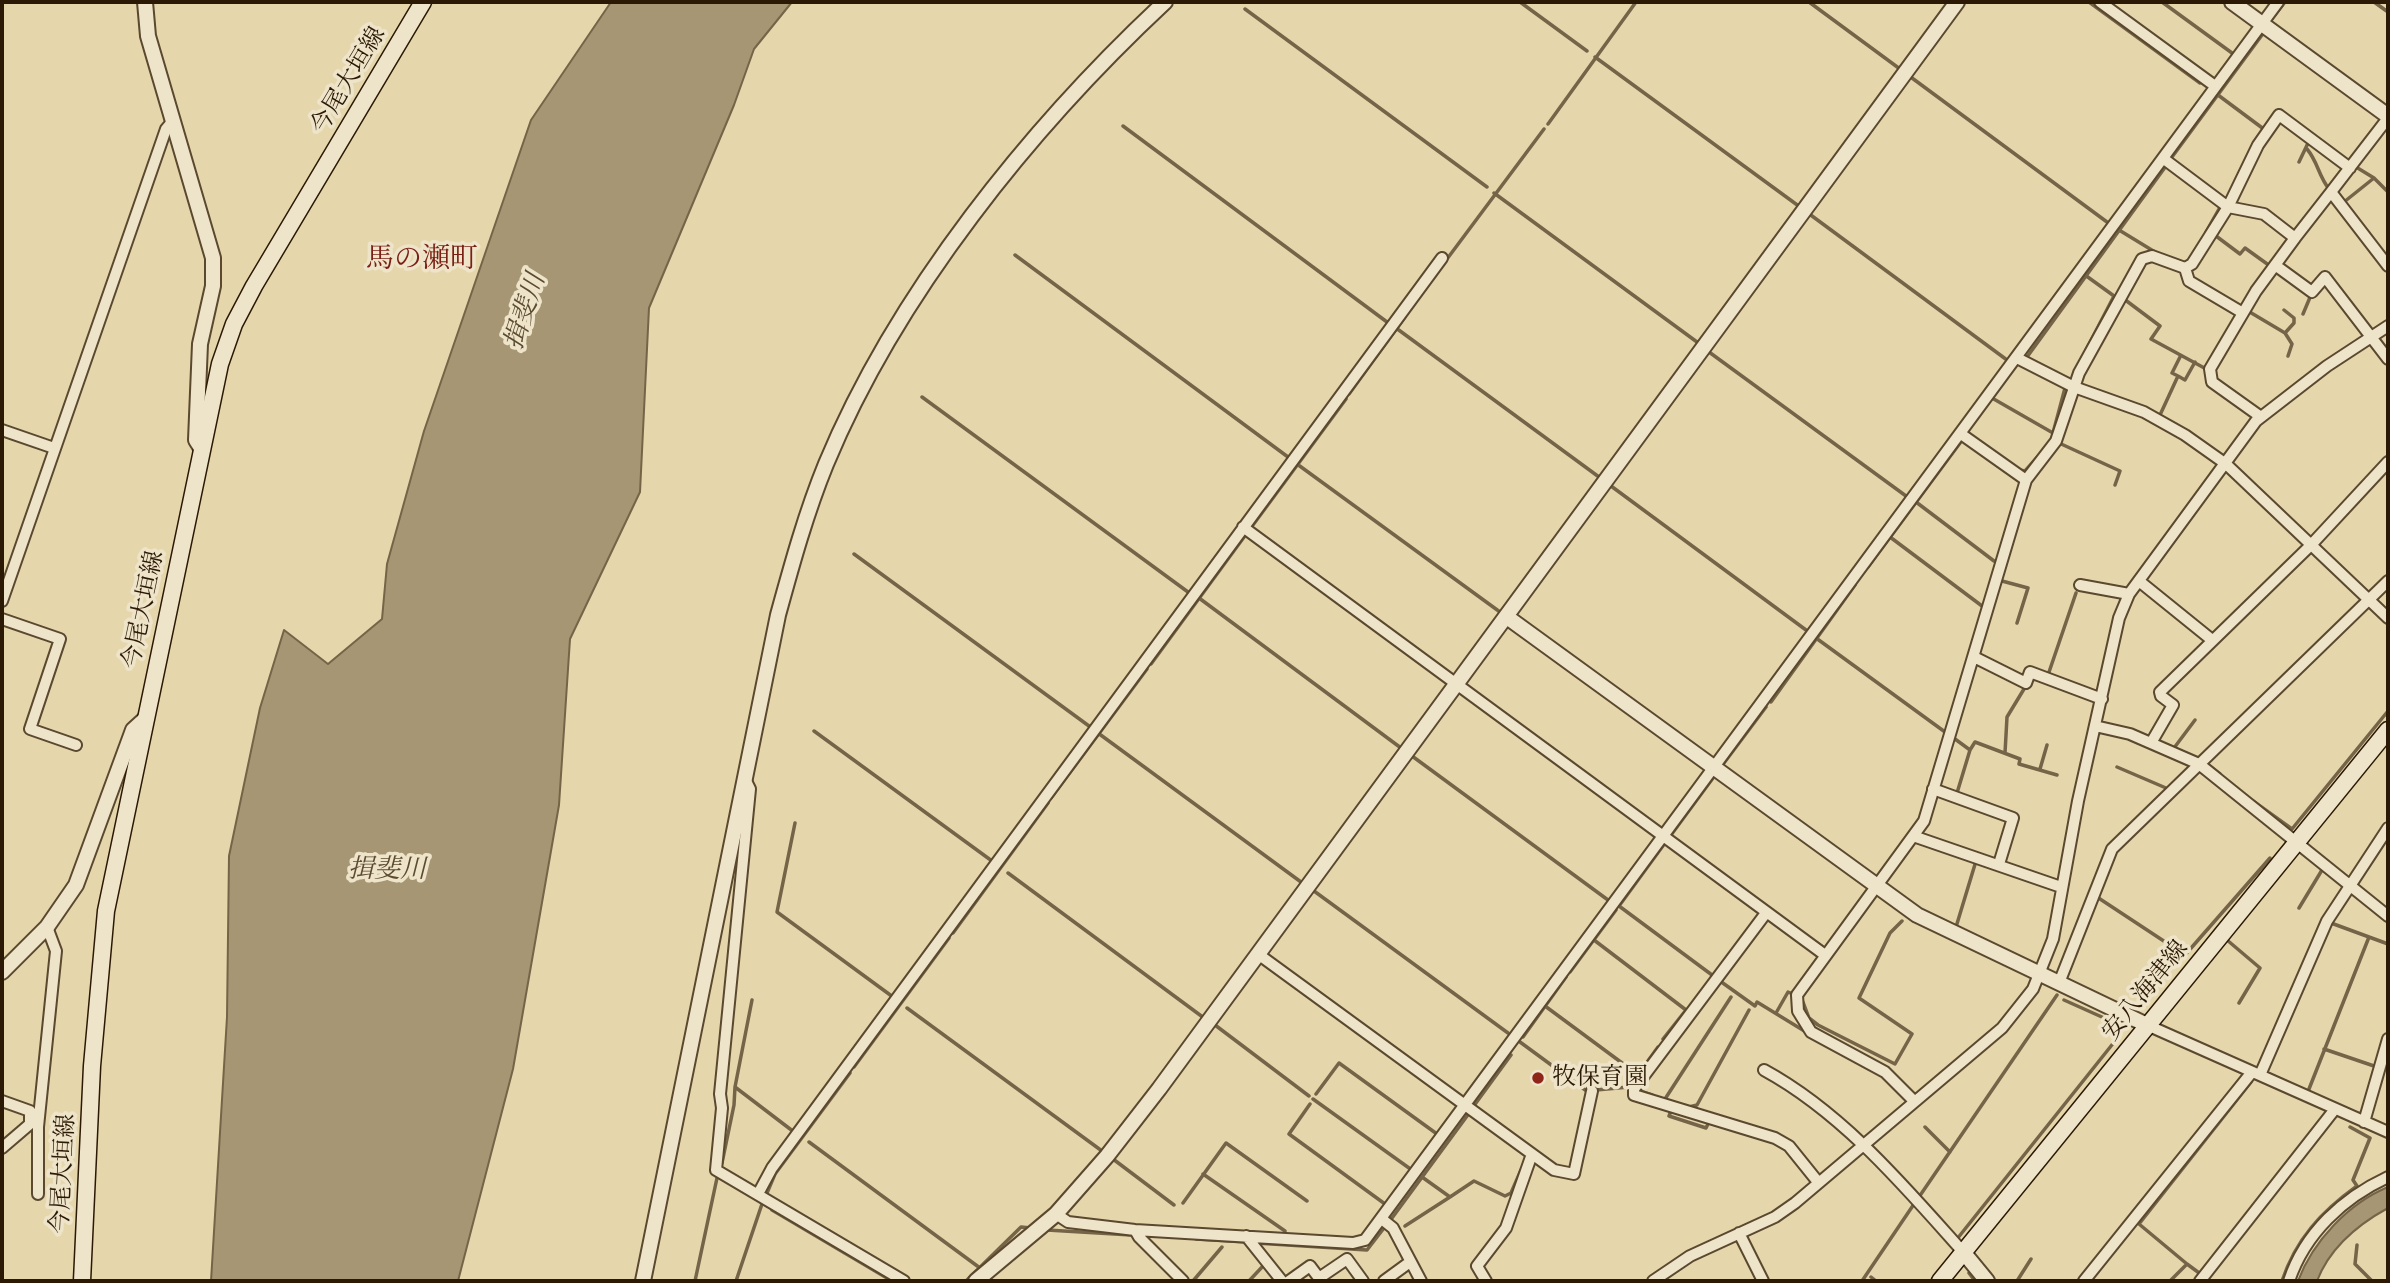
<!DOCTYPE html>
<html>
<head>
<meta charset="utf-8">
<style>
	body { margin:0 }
	#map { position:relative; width:2390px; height:1283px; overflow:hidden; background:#e5d6ac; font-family:"Gentium Book Plus",serif }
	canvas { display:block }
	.frame { position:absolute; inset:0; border:4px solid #2b1905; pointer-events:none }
</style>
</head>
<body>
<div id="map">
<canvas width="2390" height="1283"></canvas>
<div class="frame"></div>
</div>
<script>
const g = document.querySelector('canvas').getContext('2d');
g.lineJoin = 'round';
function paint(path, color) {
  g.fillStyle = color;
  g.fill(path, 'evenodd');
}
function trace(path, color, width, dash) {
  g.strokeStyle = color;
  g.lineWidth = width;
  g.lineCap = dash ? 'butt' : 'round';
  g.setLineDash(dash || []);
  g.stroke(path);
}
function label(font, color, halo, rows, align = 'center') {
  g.font = font + ' "Gentium Book Plus","Noto Serif JP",serif';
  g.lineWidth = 7;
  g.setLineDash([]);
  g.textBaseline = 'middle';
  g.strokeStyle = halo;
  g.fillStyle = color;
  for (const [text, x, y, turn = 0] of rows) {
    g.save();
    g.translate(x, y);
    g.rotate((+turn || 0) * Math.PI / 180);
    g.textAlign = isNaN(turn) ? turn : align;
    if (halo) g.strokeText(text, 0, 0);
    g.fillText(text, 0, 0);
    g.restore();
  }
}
const water = new Path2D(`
	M611,2H792L754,49L734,105L649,308L640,492L570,639L559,805L513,1069L458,1281H211L227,1017L229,856L260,708L284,630L328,664L382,619L387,564L424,431L531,120Z
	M2388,1187V1208C2357,1225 2330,1247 2317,1281H2298C2313,1241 2349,1203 2388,1187Z`);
paint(water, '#a69673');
trace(water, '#756447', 2);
trace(new Path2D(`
	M1520,2L1587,51
	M1809,2L1900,69
	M2089,2L2200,83
	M2162,2L2232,53
	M2374,2L2388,12
	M1245,9L1487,187
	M2271,20L2285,2
	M1595,57L1800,207
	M1912,78L2107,222
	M2218,95L2265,130
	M1548,124L1636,2
	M1123,126L1387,322
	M2307,149C2318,162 2318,175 2329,189
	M2172,157L2262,35
	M2299,162L2309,141
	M2356,167L2374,178
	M1494,193L1697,342
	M2344,202L2374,178L2388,192
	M1808,213L2007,360
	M2119,230L2155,252
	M2206,232L2219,209
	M2216,236L2240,254L2245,248L2270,266
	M1015,255L1288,457
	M1447,259L1544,129
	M2085,275L2114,296L2086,350
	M2124,299L2160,326L2151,339L2208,370
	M2284,310L2294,318V323L2285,333
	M2248,311L2285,333L2292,344L2288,356
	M2303,314L2311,295
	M1396,328L1599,477
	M1709,352L1906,496
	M2027,357L2166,166
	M2178,376L2185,380L2195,362
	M1349,394L1405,317
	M922,397L1188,592
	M1992,398L2053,433L2065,388
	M2160,415L2178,376L2172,373L2180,357
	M2059,443L2120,471L2115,485
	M1297,464L1500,612
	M2019,470L2025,471L2041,453
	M1611,486L1806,630
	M1916,502L1994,561
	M1250,529L1346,399
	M1890,537L1982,606
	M854,554L1089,726
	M1868,567L1963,439
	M2002,581L2028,588L2017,623
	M1199,598L1401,748
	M1816,638L1945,732
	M1151,664L1247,533
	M2048,675L2076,593
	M1771,702L1855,585
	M814,731L992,861
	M1098,733L1301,882
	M1955,739L1970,750L1957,793
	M2174,748L2195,720
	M1970,750L1975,742L2020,759L2019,764L2057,775
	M2005,753L2007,717L2024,689
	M1412,756L1608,900
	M1724,763L1766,707
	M2206,763L2220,774
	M2117,767L2166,788
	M2040,769L2047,745
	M1051,798L1147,669
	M2253,801L2292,829L2388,711
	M795,823L777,912L893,997
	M1671,835L1713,778
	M1008,873L1204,1018
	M1314,891L1508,1033
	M2097,897L2185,955L2270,858
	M1619,906L1712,975
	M1619,906L1665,843
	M2299,908L2322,870
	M2331,923L2388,944
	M1956,927L1976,861
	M953,933L1048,803
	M1594,940L1686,1010L1663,1039
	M2227,940L2260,968L2239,1003
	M1570,972L1616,910
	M1720,981L1755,1006L1757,1002L1806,1032
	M1803,1002L1809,1018L1818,1025L1895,1064L1912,1034L1859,998L1890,933L1902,921
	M1545,1006L1637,1074
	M907,1008L1102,1151
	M1776,1013L1788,992L1793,994
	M1215,1025L1309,1096
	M1523,1037L1566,977
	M1520,1042L1588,1092
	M2324,1049L2374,1066
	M854,1067L949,938
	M735,1087L752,1000
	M2309,1089L2369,937
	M1596,1090L1629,1087L1658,1047
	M1640,1091L1652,1095
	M1316,1094L1339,1063L1437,1134
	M1313,1099L1409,1168
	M1665,1099L1731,997
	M1310,1104L1289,1134L1385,1204
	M1473,1107L1511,1055
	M1689,1107L1697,1105L1749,1010
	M1671,1111L1669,1116L1706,1128L1709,1122
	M1925,1127L1950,1152
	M809,1142L980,1268
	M1113,1159L1174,1205
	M722,1163L734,1105L735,1087L794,1132
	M1203,1174L1285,1231
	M1422,1177L1450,1197L1474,1181L1505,1196L1511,1193L1521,1170
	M767,1193L775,1174L850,1073
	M1919,1197L2057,995
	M1183,1203L1226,1143L1307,1201
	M772,1210L892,1281
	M1392,1218L1470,1112
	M1405,1226L1450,1197
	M1047,1230L1131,1235
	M1196,1239L1246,1242
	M1957,1239L2119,1036L2113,1022L2064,1000
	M1256,1243L1367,1250L1384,1228
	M2357,1245L2355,1264L2372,1281
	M2187,1264L2210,1281
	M1969,1273L1975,1281
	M1871,1277L1876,1281
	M695,1281L717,1178
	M736,1281L763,1201
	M966,1281L1021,1227L1031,1228
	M1193,1281L1222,1247
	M1249,1281L1263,1266
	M1862,1281L1914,1204
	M2017,1281L2031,1259
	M2170,1281L2187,1264L2139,1224L2251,1082
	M2282,1281C2296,1239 2321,1212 2357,1186L2353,1180L2370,1138L2350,1127`), '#756447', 3.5);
const minor = new Path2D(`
	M2100,2L2215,86
	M2388,118L2331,192L2388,266
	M2331,192L2295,238L2264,214L2228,207L2258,145L2279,115L2350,168
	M2275,265L2312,292L2325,277L2388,359
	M2185,268L2189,281L2243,313
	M2017,358L2074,387L2144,412L2185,435L2226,464L2388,618
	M2261,417L2212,382L2210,369L2256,291L2295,238
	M2,430L54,448
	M2026,480L2056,441L2079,373L2142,259L2152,256L2185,268L2192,264L2228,207L2164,159
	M1243,527L1825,955
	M2139,581L2212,640
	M2080,585L2129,594
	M2,601L166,129L172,122
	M2,619L60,639L30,729L76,745
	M1974,657L2026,683L2030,672L2102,699
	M2095,726L2130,734L2199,764L2388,916
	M2151,743L2173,705L2161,696L2160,692L2311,545L2388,462
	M745,779L750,789L720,1094L722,1108L716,1170L904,1281
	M1933,789L2013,818L1999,864
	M1913,836L2061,887
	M1766,913L1634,1089V1095L1775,1138L1789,1146L1818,1182
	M1258,954L1554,1170L1574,1174L1592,1091
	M2059,983L2112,849L2388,581
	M2147,1025L2388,1132
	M1764,1070C1843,1113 1905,1187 1964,1253
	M2260,1075L2327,921L2388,828
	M2,1101L30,1111V1124L2,1148
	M1914,1101L1885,1072L1811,1032L1798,1011L1797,995L1924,821L2026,480L1961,434
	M2364,1122L2388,1039
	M38,1194V1127L56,951L47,927
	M758,1194L772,1168L1442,258
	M1056,1214L1068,1222L1135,1230L1353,1243L1365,1240L2278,2
	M1383,1220L1393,1228L1421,1281
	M1135,1230L1139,1237L1183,1281
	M1739,1233L1763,1281
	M1246,1236L1282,1281
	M1289,1281L1310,1266L1319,1278L1347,1259L1363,1281
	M1384,1281L1410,1262
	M1486,1281L1477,1266L1506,1228L1532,1154
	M1653,1281L1690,1256L1775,1217L1795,1203L2002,1028L2033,989L2053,939L2078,801L2119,618L2129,594L2256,421L2327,366L2388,326
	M2084,1281L2252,1072
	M2200,1281L2335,1109
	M2289,1281C2305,1233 2343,1198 2388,1177`);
const tertiary = new Path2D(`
	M145,2L148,36L213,258V286L200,344L196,440L201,448
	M2232,2L2388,116
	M1507,617L1917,915L2147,1025
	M2,972L47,927L76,885L133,730L144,720
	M1964,1253L1987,1281
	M643,1281L778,615C792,564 806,513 826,464C897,293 1031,127 1165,2
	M976,1281L1056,1214L1107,1156L1159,1089L1957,2`);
const secondary = new Path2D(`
	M82,1281L92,1066L106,911L220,364L234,324L254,286L423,2
	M1940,1281L2388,730`);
trace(minor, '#5a482f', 14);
trace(tertiary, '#5a482f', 18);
trace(secondary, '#2b1905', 19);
trace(minor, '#eee4c9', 10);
trace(tertiary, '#eee4c9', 14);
trace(secondary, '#eee4c9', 16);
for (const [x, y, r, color] of [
	[1538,1078,7,"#8f2418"]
]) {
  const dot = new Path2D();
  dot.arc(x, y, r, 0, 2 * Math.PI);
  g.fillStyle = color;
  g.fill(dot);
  trace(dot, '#eee4c9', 2.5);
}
label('24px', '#2b1905', '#eee4c9', [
	["今尾大垣線",349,81,-59],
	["今尾大垣線",144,610,-78],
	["安八海津線",2146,991,-51],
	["今尾大垣線",64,1174,-87]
]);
label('24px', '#2b1905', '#eee4c9', [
	["牧保育園",1552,1078]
], 'left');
label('italic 26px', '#5c4b31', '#eee4c9', [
	["揖斐川",526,312,-72],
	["揖斐川",387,870]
]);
label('28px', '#7a1f14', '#eee4c9', [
	["馬の瀬町",422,260]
]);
</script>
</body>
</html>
